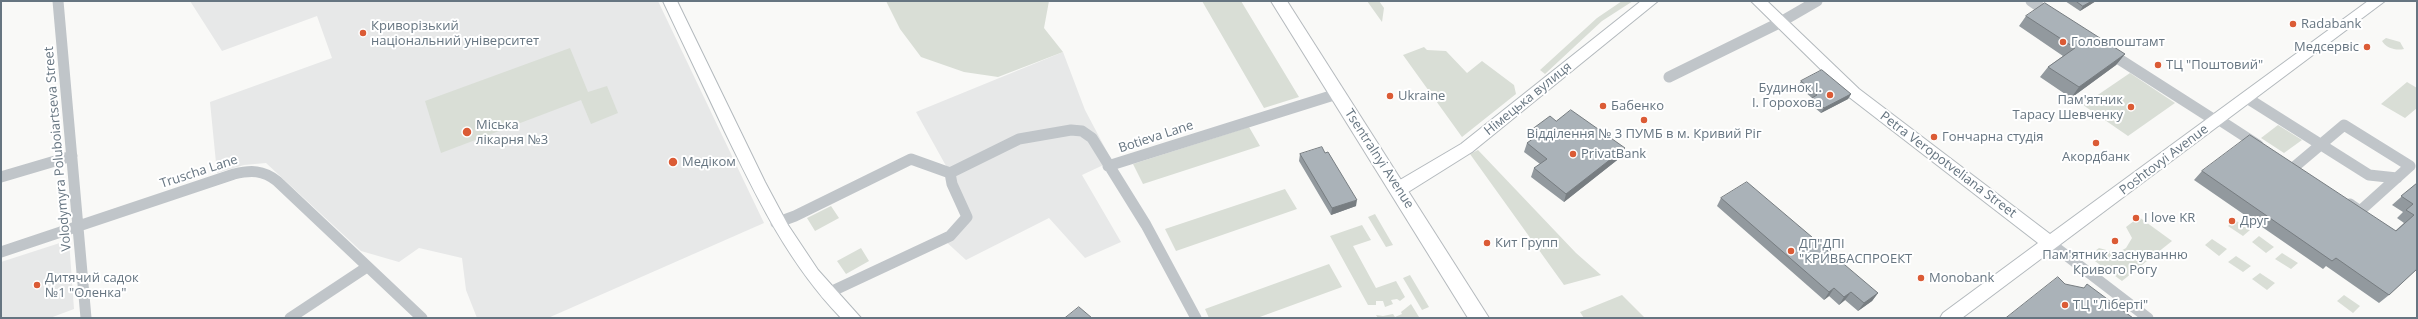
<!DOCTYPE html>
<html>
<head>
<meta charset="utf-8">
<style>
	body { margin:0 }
	#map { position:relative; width:2418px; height:319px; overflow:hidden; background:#f9f9f7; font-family:"Open Sans",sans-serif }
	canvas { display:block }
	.frame { position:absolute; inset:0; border:2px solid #667581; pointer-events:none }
</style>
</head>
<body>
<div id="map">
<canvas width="2418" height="319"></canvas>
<div class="frame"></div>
</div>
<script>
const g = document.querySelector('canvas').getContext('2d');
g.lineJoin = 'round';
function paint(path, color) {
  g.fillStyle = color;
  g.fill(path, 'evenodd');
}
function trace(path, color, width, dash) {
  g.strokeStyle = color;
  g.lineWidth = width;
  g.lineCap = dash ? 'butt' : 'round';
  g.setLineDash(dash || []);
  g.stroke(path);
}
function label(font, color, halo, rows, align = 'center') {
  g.font = font + ' "Open Sans",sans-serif';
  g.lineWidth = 4;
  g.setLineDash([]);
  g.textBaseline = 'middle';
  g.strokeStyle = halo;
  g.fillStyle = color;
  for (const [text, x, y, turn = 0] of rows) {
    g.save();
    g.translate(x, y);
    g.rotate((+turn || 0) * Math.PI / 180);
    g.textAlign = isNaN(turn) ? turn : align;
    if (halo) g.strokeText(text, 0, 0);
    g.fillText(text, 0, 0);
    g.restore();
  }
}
paint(new Path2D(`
	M190,1H658L764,223L548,318H477L466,290L462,258L419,248L399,262L361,251L266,163L244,165L217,173L210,102L332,58L317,16L222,51Z
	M1063,52L1085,110L1112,161L1082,175L1121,242L1085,258L1049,218L966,260L943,239L967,217L950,173L916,112Z
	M69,240L74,309L50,318H1V262Z`), '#e7e8e8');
paint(new Path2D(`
	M886,1H1049L1044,28L1063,52L998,77L964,72L921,57L900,29Z
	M1202,1H1241L1299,97L1264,108Z
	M1367,1H1379L1384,8L1382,22Z
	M1622,1H1633L1602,21L1545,74L1540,70L1597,18Z
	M2386,38L2400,42L2404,49C2396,51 2386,48 2382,41Z
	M1424,47L1427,50L1446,51L1467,73L1482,61L1514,85L1516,94L1462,137L1403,55Z
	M570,48L588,92L607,86L618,113L591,124L581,100L441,153L425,101Z
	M2130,73L2175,103L2128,136L2083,105Z
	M2407,82L2417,88V108L2405,118L2381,104Z
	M2278,125L2302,140L2284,153L2261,138Z
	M1249,127L1260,146L1143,184L1133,164Z
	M1478,150L1576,253L1601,275L1564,285L1470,154Z
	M1285,189L1297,209L1176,251L1165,229Z
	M831,206L839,218L815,231L807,218Z
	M1375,214L1393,245L1386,247L1368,217Z
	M2139,217L2172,241L2122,281L2088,256L2099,248L2117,253L2126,248L2132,238L2126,227Z
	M2235,220L2250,230L2243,236L2228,226Z
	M1362,225L1371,240L1353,246L1376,288L1396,281L1405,297L1400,301L1397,299L1391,300L1393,304L1385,307L1383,301H1376V305H1368L1330,236Z
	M2259,236L2274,247L2266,253L2252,242Z
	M2212,239L2227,249L2219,256L2205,245Z
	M861,248L869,261L846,274L837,261Z
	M2282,253L2298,263L2291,269L2275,259Z
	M2236,256L2251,266L2243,272L2228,262Z
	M1329,264L1342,287L1257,318H1209L1205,309Z
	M2260,273L2275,283L2267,290L2252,279Z
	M1410,275L1429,307L1422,310L1403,278Z
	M1622,295L1645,318H1584L1580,312Z
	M2344,295L2360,306L2353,313L2337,301Z
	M1411,304L1419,317L1378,318L1376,315L1383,316L1393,314L1395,317L1402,314L1401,312Z`), '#d9ded6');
const secondary = new Path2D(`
	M663,1H677L765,182L788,225L818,270L861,318H841C788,263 757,198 724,130C704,87 683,44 663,1Z
	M1641,1H1658L1472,152L1405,194L1399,195L1393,194L1391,189L1393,184L1461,144Z
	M1751,1H1767L1859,89L2050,234L2368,1H2385L1962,318H1940L1943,313L2038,243L1849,97Z`);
const primary = new Path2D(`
	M1271,1H1287L1489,318H1468Z`);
trace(secondary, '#b3b9bd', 2);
trace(primary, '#b4b9bd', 2);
trace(new Path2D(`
	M58,1L86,318
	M2031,1L2050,14
	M2108,52L2216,121
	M1669,77L1779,23L1817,1
	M2247,98L2369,175L2397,178
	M2218,119L2258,145
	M1108,166L1337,94
	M2293,168L2344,125L2410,166L2360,211L2350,204
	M1,177L72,156
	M776,223L795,216L911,159L950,173
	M2050,243L2148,318
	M1,252L234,174C251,170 263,170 277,181L422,318
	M826,294L950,236L967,217L952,184L950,173L1019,139L1071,130L1082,131L1092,138L1146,225L1196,318
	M290,318L367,267`), '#c0c5c9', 11);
paint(secondary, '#fff');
paint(primary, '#fff');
paint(new Path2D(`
	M2065,1H2096L2080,11Z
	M2026,16L2125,54L2116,65L2071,98L2040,77L2048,67L2063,56L2019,26Z
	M1801,81L1851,94L1848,99L1821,113L1809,103L1812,98L1798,86Z
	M1556,121L1621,157L1564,202L1531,177L1534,168L1540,164L1524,152L1527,143L1531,140L1528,138L1531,130Z
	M1300,154L1356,206L1331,215L1299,161Z
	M2202,171L2395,231L2404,223L2397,218L2403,212L2392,205L2417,183V269L2389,295L2379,303L2326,266L2323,269L2194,180Z
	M1721,198L1878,293L1872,301L1858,311L1845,300L1839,305L1829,296L1824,300L1717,206Z`), '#92999e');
paint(new Path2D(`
	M2092,1H2096L2080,11L2083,6Z
	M2125,54L2116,65L2071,98L2079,87Z
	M1851,94L1848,99L1821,113L1824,108Z
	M1625,148L1621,157L1564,202L1566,194Z
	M1357,200L1356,206L1331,215L1332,208Z
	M1834,288L1829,296L1824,300L1829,292Z
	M1851,292L1845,300L1839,305L1844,297Z
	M1878,293L1872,301L1858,311L1864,303Z`), '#777d81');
const building = new Path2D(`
	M2076,1H2092L2083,6Z
	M2045,3L2125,54L2079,87L2048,67L2075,48L2026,16Z
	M1822,70L1851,94L1824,108L1812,98L1817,95L1801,81Z
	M1571,110L1625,148L1566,194L1534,168L1547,159L1527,143L1538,135L1531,130L1550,116L1556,121Z
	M2250,135L2396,231L2414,215L2406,210L2413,204L2401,196L2417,183V269L2389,295L2336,258L2332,261L2202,171Z
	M1322,147L1325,153L1328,152L1357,200L1332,208L1300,154Z
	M1747,182L1878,293L1864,303L1851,292L1844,297L1834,288L1829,292L1721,198Z
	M2058,277L2065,284L2084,288L2087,284L2133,318H2006Z
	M1079,307L1092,318H1065Z`);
paint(building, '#aab2b8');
trace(building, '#777d81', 1);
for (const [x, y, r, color] of [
	[2293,24,4,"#db5b35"],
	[363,33,4,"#db5b35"],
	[2063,42,4,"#db5b35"],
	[2367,47,4,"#db5b35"],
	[2158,65,4,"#db5b35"],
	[1830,95,4,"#db5b35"],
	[1390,96,4,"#db5b35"],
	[1603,106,4,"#db5b35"],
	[2131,107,4,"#db5b35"],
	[1644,120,4,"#db5b35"],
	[467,132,5,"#db5b35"],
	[1934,137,4,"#db5b35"],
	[2096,143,4,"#db5b35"],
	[1573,154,4,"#db5b35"],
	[673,162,5,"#db5b35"],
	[2136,218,4,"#db5b35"],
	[2232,221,4,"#db5b35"],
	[2115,241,4,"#db5b35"],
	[1487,243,4,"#db5b35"],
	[1791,251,4,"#db5b35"],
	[1921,278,4,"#db5b35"],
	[37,285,4,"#db5b35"],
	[2065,305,4,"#db5b35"]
]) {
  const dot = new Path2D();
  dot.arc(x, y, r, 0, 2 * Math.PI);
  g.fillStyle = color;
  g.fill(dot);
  trace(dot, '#fff', 1.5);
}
label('13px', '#667581', '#fff', [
	["Radabank",2301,24],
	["Криворізький",371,26],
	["національний університет",371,41],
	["Головпоштамт",2071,42],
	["Медсервіс",2359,47,"right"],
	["ТЦ \"Поштовий\"",2166,65],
	["Будинок І.",1822,88,"right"],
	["І. Горохова",1822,103,"right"],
	["Ukraine",1398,96],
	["Пам'ятник",2123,100,"right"],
	["Тарасу Шевченку",2123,115,"right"],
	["Бабенко",1611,106],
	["Міська",476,125],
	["лікарня №3",476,140],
	["Відділення № 3 ПУМБ в м. Кривий Ріг",1644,134,"center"],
	["Гончарна студія",1942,137],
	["PrivatBank",1581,154],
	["Акордбанк",2096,157,"center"],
	["Медіком",682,162],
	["I love KR",2144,218],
	["Друг",2240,221],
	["Кит Групп",1495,243],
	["ДП\"ДПІ",1799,244],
	["\"КРИВБАСПРОЕКТ",1799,259],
	["Пам'ятник заснуванню",2115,255,"center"],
	["Кривого Рогу",2115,270,"center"],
	["Дитячий садок",45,278],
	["№1 \"Оленка\"",45,293],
	["Monobank",1929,278],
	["ТЦ \"Ліберті\"",2073,305]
], 'left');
label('13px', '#667581', '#fff', [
	["Німецька вулиця",1528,99,-39],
	["Botieva Lane",1156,137,-18],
	["Volodymyra Poluboiartseva Street",58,149,-95],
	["Tsentralnyi Avenue",1379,159,57],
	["Poshtovyi Avenue",2164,160,-37],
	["Petra Veropotveliana Street",1948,165,37],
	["Truscha Lane",199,172,-18]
]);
</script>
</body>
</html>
